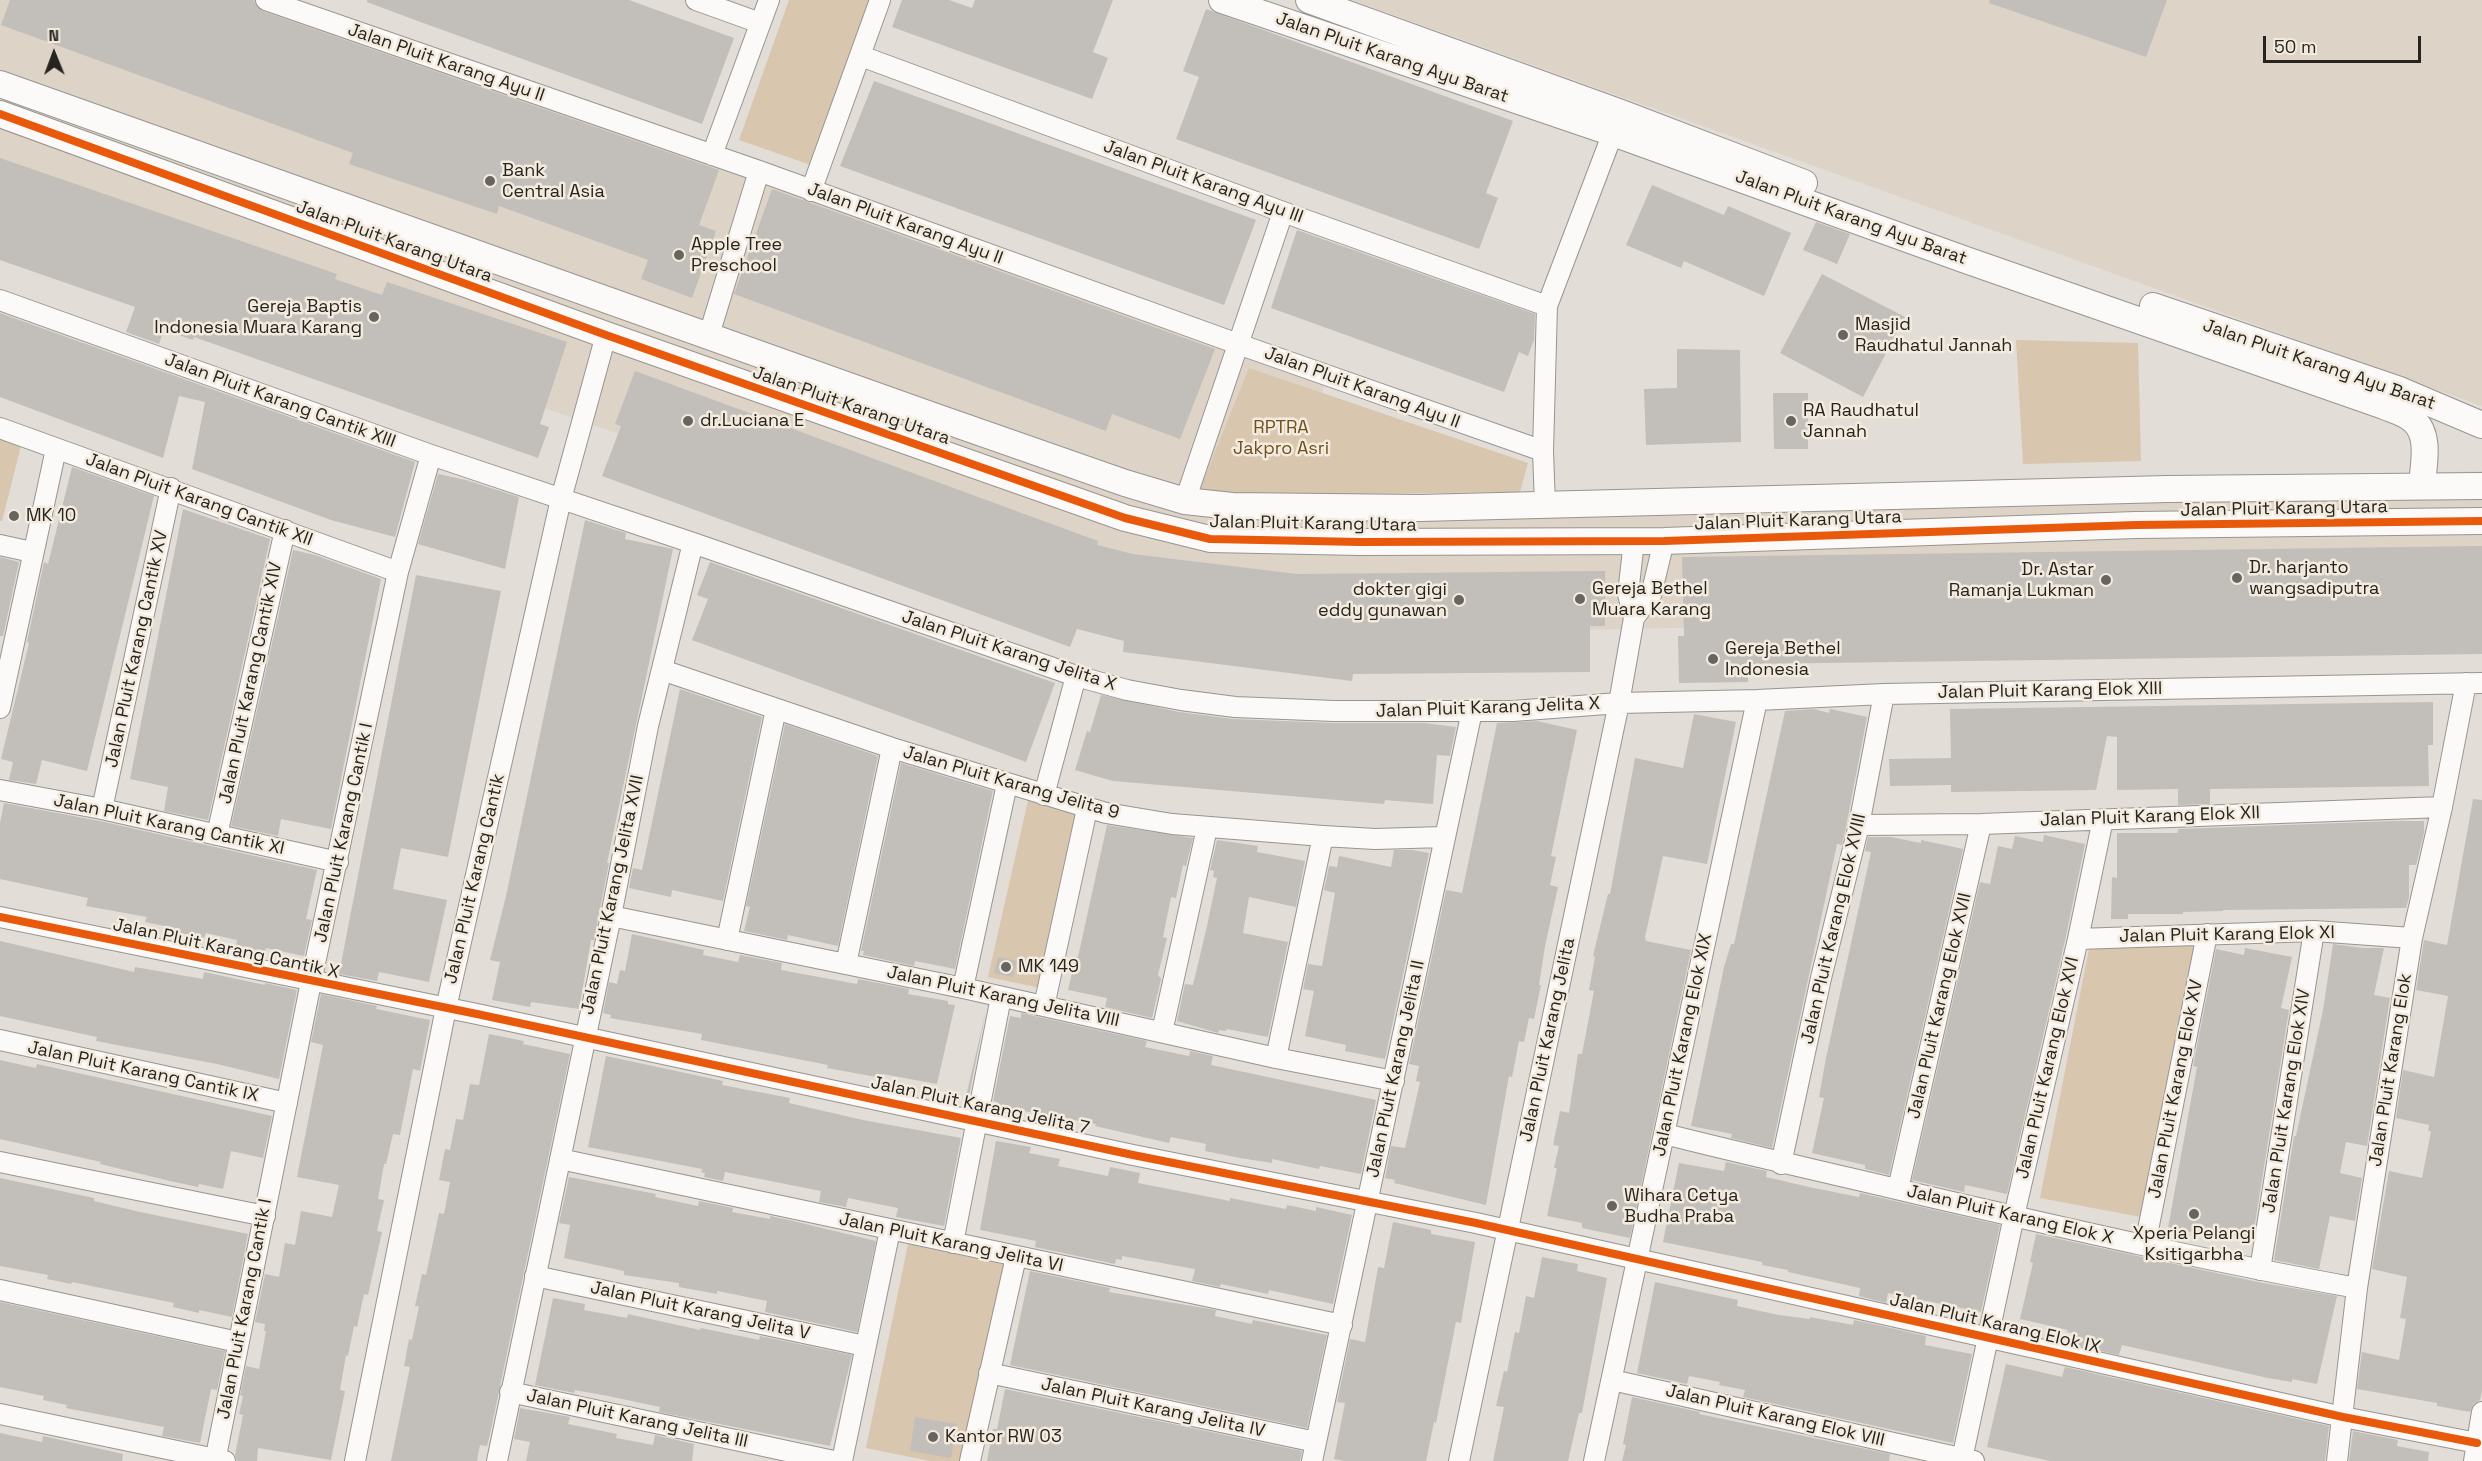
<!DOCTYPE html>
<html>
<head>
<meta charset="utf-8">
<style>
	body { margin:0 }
	#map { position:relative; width:2482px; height:1461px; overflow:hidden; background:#e2ddd7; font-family:"Space Grotesk",sans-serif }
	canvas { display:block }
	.north { position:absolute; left:24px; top:24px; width:60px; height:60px; -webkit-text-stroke:4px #f4ebdf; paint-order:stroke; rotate:359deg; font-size:16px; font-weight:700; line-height:24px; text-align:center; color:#272420 }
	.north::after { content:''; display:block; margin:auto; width:21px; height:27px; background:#272420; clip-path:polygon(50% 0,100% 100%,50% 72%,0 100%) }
	.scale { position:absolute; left:2263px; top:36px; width:158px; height:27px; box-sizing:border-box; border:3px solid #272420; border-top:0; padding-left:8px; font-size:18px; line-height:21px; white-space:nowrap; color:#272420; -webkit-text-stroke:4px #f4ebdf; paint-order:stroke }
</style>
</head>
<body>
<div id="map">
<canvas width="2482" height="1461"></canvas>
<div class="north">N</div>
<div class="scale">50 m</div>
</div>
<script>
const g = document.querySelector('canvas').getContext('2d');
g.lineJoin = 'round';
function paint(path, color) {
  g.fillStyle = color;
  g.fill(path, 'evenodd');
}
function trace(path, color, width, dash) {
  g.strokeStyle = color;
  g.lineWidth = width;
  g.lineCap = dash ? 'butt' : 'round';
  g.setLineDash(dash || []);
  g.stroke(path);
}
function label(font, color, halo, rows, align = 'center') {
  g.font = font + ' "Space Grotesk",sans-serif';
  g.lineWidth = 5;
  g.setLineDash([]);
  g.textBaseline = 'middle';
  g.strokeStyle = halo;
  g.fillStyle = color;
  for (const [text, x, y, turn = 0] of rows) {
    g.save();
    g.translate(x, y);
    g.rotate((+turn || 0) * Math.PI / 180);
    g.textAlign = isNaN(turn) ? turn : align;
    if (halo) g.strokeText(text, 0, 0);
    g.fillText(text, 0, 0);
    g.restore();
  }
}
paint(new Path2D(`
	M0,0H253L1326,374L1299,512L2482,471V610L1354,635L1095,600L0,218Z
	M1352,0H2482V406Z`), '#ddd4c7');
paint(new Path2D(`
	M789,0H869L811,165L739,140Z
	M2016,340L2138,343L2141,461L2023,464Z
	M1249,368L1528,463L1520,492L1197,496Z
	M0,432L23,438L2,521H0Z
	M1029,796L1096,811L1055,991L988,977Z
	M2199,941L2146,1218L2040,1198L2090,944Z
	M908,1244L1006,1265L965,1461H930L866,1448Z`), '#d8c6ae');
paint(new Path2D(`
	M10,0H254L257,7L262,11L719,170L699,225L716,231L692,298L641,279L648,260L499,206L497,214L349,164L353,153L1,25Z
	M367,0H629L734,38L702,124L415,20L367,2Z
	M902,0H949L972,8L975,0H1113L1093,52L1108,58L1092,99L892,27Z
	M1990,0H2167L2146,57L1989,3Z
	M1206,9L1513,121L1486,193L1498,198L1479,249L1176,139L1199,77L1183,71Z
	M874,81L1256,220L1224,305L840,166Z
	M0,158L337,274L335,279L382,295L387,282L567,342L540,424L549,427L538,458L194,337L193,340L164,330L159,344L126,332L135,307L0,260Z
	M1652,185L1724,215L1728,206L1791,233L1764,296L1684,261L1681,268L1626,245Z
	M772,189L1215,349L1180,439L1112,414L1106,431L734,294Z
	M1816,222L1850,234L1837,264L1803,250Z
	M1297,230L1535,314L1534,340L1528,356L1519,352L1504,392L1271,308Z
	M1822,274L1905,317L1863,397L1780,353Z
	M0,313L415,462L395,537L331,520L192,469L205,402L179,396L163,458L0,397Z
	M1677,349L1740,350L1741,442L1646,445L1644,389L1677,388Z
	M635,371L1098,541L1097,545L1133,554L1297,574L1605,571V626H1590V672L1353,674L1352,681L1123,652L1124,641L1077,629L1070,647L602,476L621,426L615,424Z
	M1773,393H1808V449H1774Z
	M72,467L154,496L87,771L42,760L36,784L9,780L13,762L1,759L29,643L27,642L44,562L48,564Z
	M438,474L466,480L519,497L505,569L418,544Z
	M183,509L270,539L208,820L164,811L168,787L130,779Z
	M585,520L626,533L625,539L673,549L607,863H609L594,940H591L579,1009L531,1002L530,1007L492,1000L500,962L490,960L506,896Z
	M2482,546V654L1748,664V682L1679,683L1678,636H1684L1682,557Z
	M293,550L315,555L381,579L331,829L281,819L278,836L231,826Z
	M0,557L19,562L3,636H0Z
	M710,562L1055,683L1026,762L692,640L708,599L697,595Z
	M416,575L501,591L448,857L401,848L393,889L447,900L429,982L379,972L377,981L339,974Z
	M680,689L762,717L723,901L672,890L671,897L629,888L633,868L642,870Z
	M1101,695L1179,712L1233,719L1334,723H1424L1456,727L1450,756L1437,755L1433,804L1385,800L1384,804L1113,781L1075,770L1087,731L1090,732Z
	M2433,702V745H2428L2429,786L2210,789V804L2178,805V789L2117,790V737L2107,736L2096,790L1951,792V785L1890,786L1889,759L1951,758L1950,709Z
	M1814,709L1829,713L1830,709L1867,717L1846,827L1842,845L1837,844L1772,1148L1731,1138L1732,1134L1691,1126L1724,967L1731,944H1734L1785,711Z
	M1694,714L1736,722L1707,864L1663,856L1645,937L1646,941L1691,950L1630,1238L1582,1228V1223L1547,1216L1557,1168H1554L1559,1146L1553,1145L1560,1111L1569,1113L1578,1054H1582L1594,991L1589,990L1595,957L1593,956L1608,894H1610L1635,758L1683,768Z
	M1537,721L1577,730L1551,856L1556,857L1550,885L1558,887L1545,946L1539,985H1541L1534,1019L1529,1018L1524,1042L1519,1041L1512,1077L1509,1076L1486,1205L1394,1183L1395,1180L1385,1178L1391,1146L1405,1148L1420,1082L1416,1081L1419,1066L1409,1064L1446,890L1462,893L1497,723Z
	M785,724L878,756L838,946L788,935L787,940L744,931L750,907L746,906Z
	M901,763L993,791L955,969L915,961L914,966L863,955L864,951H861Z
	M2473,799L2482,800V1391L2480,1400L2473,1404L2470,1412L2437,1406V1403L2357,1389L2362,1352L2399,1360L2406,1319L2400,1318L2407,1277L2372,1269L2389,1171L2422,1178L2431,1131H2428L2429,1125L2396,1118L2403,1070L2434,1077L2448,996L2416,990L2424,940L2447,945Z
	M4,803L100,821L317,870L306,919L312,920L304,956L266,948L265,952L236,945L237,940L206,933L204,938L174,932V928L145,922L147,917L86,906L88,898L0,879V823Z
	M2393,821H2424V833L2416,865H2409V897L2406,908L2223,910V911L2183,912V914H2128V919H2111L2112,877L2117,878V833H2178V829Z
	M1107,825L1193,838L1186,866L1183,865L1176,898L1171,897L1163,937L1167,938L1158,975L1161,979L1152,1018L1105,1007L1107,998L1068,990L1076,956L1078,957Z
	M2044,835L2085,844L2066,936L2007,1194L1965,1185L1964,1192L1912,1180L1980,882L1990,884L1998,846L2012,849L2015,836L2043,842Z
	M1868,837H1891L1921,843V840L1963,849L1889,1175L1865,1169V1165L1812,1153L1824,1098L1819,1097L1826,1058L1871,852L1865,851Z
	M1217,840L1258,846L1257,852L1305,861L1296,907L1249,897L1243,933L1288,942L1268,1037L1227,1029L1226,1031L1219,1030L1218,1033L1177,1021L1185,984L1193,985L1207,926L1217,878L1213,877L1214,871L1210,870Z
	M1394,850H1412L1429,853L1385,1059L1345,1051L1346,1045L1305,1036L1314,991L1303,989L1308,964L1322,966L1335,893L1324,890L1329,866L1337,867L1339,856L1391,867Z
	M632,934L704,950L703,955L738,962L740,955L782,963L781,970L857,984L858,979L909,989L908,994L948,1001V1004L955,1005L937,1084L883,1074L882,1078L827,1068L828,1065L701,1040L702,1034L610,1018L611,1015L603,1013L609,982L617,984L620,970L625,971Z
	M0,941L134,972L135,967L203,979L204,972L265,985V983L297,990L279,1079L217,1064L96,1041L97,1037L0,1016Z
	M2333,944L2363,948H2384L2374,995L2390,998L2367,1146L2346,1142L2340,1173L2362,1178L2355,1221L2330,1216L2319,1269L2274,1260L2294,1136H2296L2323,1010Z
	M2245,948L2292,957L2281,1008L2289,1010L2252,1242L2168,1228L2197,1067L2193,1066L2216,949L2244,955Z
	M998,957L1017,961L1013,977L994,973Z
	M321,994L377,1006L376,1009L430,1020L420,1071L413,1069L400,1135L393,1134L386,1164H384L378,1199L384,1200L377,1231L382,1232L368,1295L364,1294L357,1327L354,1326L348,1356L346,1355L340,1390L345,1391L331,1460L258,1448L257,1461H237L235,1455L243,1415L239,1414L243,1396L240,1395L246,1366L259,1369L266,1331H264L265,1324L255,1322L265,1274L279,1277L285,1243L295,1245L301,1211L332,1217L339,1185L297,1177L323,1045L311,1042Z
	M986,1011L969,1096H966Z
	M1021,1013L1147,1041L1145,1047L1189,1056L1190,1051L1213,1056L1211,1065L1376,1100L1361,1174L1320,1166L1319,1169L1272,1159V1163L1240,1158L1205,1151L1206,1144L1171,1137L1169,1143L1095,1126L1096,1124L996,1106L997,1102L993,1101L1010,1016L1021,1018Z
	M489,1034L524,1041L523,1044L570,1054L490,1434L487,1446L480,1445L477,1461H391L410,1367L404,1366L409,1339L412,1340L419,1306H415L422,1274L426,1275L439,1213L444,1214L450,1182L439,1180L445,1149L450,1150L456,1119L463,1120L470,1084L479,1085Z
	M606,1056L723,1081L722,1085L790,1098L789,1103L863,1120L961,1138L944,1226L896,1217L898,1208L848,1198L846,1207L819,1202L821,1191L725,1172L723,1181L704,1177L705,1173L701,1172L702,1169L588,1147Z
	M0,1060L36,1068L37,1064L272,1116L263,1158L231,1151L223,1189L199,1184L198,1187L170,1181L100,1164L101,1162L0,1139Z
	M996,1141L1031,1147L1029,1153L1060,1159L1058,1166L1108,1176L1110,1167L1140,1173L1138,1183L1230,1201V1198L1286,1209L1287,1205L1316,1211V1207L1352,1215L1333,1304L1269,1290L1268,1294L1221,1284L1220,1287L1192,1281L1195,1269L1122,1256V1260L1116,1259L1115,1264L1035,1247L1036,1241L980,1230Z
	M1726,1162L1767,1171L1766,1177L1809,1187L1859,1197L1860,1193L2000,1225L1981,1312L1888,1293L1886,1303L1859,1296L1860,1288L1788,1272V1270L1762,1265V1262L1663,1242L1679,1163L1724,1171Z
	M569,1177L656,1194L655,1197L698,1206L699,1201L733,1208L732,1212L770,1219V1216L789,1220L876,1241L857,1332L765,1312L767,1301L717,1291V1294L679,1287V1283L624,1275V1271L564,1258L570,1225L559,1223Z
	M0,1178L94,1198V1201L140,1212L248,1234L232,1317L199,1310V1313L173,1307L174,1303L72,1282L71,1284L47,1279L48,1275L0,1266Z
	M1393,1222L1431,1230V1234L1475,1242L1461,1323L1456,1322L1436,1423L1434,1422L1426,1461H1344L1334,1459L1345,1403L1337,1402L1350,1339L1365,1342L1378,1267L1384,1268Z
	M2036,1234L2258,1282L2337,1296L2317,1384L2292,1379V1382L2268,1378L2122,1345L2119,1355L2070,1344L2073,1333L2067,1332L2068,1330L2020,1319L2033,1263L2030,1262Z
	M1542,1257L1578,1264L1577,1271L1607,1278L1582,1413H1579L1568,1461H1493L1504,1407L1496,1406L1504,1371L1507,1372L1515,1332L1519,1333L1526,1296L1534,1298Z
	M1030,1271L1110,1288L1109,1292L1216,1310L1215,1316L1252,1324L1253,1320L1327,1335L1307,1428L1010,1365Z
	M1655,1282L1738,1300L1737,1306L1779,1315L1810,1319V1317L1853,1325L1854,1320L1882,1326L1926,1336L1925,1345L1972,1354L1953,1443L1743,1397L1745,1390L1719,1385L1720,1382L1689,1376L1687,1384L1637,1373Z
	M553,1298L585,1304L584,1310L627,1318L628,1314L700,1330L701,1328L759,1340L760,1336L852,1355L830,1446L659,1412L660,1407L608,1396L575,1390L574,1393L535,1385Z
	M0,1302L225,1351L217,1390L211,1389L200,1443L162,1436L164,1427L66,1408L67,1405L43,1400L44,1396L0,1387Z
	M2006,1364L2062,1377L2065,1367L2329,1426L2325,1461H2050L1987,1447Z
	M1005,1389L1302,1451L1300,1461H987L993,1429H997Z
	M1632,1397L1700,1412L1699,1414L1890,1454L1889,1461H1622L1626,1445L1623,1444Z
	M520,1408L570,1417L568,1424L617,1434L616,1438L653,1445L655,1435L694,1444L692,1461H526L530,1442L514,1439Z
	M915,1417L957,1424L951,1458L910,1451Z
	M2353,1431L2398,1440L2397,1446L2429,1452L2428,1461H2349Z
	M0,1433L42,1442L43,1436L123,1454L122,1461H0Z`), '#c2beb9');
const minor = new Path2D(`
	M266,0L759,171L1238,344L1543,451
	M696,0L760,23
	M861,56L1283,212L1547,306
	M712,155L769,0
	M811,191L880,0
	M0,300L431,455L693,543L1076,676L1127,690L1181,700L1235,707L1334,711H1513L1619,703L1757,700L1884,694L2482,683
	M709,335L759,171
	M0,428L398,572
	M1185,501L1283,212
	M1545,505L1543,451L1547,306L1617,122
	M0,545L32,552
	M1634,618L1651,595L1664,541
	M662,670L892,748L1106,813L1172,824L1323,836L1375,839L1444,837
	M0,708L56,449
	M0,790L102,809L338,862
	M1044,795L1076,676
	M102,809L171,488
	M1859,825L1981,824L2442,807
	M217,835L285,530
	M611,916L963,988L1276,1058L1394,1081
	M0,917L477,1014L1133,1155L1476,1223L2343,1417L2477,1443
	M2078,939L2314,931L2412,938
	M727,940L776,709
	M846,964L892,748
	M963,988L1007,784
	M1044,1006L1087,809
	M1162,1032L1207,828
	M0,1040L287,1103
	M1276,1058L1323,836
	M1665,1134C1751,1156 1839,1175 1926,1196C2069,1229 2212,1262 2357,1288
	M560,1159L1342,1325
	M0,1162L265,1216
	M1781,1164L1821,978L1859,825L1884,694
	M1898,1189L1981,824
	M953,1243L1001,997
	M2145,1245L2207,934
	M2260,1270L2314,931
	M535,1276L865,1346
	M0,1290L238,1342
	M989,1373L1316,1442
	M1612,1380L1974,1461
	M510,1392L834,1461
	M0,1414L225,1461
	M1962,1459L2014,1216L2078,939L2103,819
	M215,1461L311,982L398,572L431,455
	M355,1461L446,1008L561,499L606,335
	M497,1461L611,916L648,726L693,543
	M842,1461L890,1230
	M970,1461L1016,1257
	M1312,1461L1472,711
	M1459,1461L1619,703L1634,618L1628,594L1634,541
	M1594,1461L1757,700
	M2337,1461L2357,1288L2412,938L2442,807L2466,683
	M2474,1461L2482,1412`);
const tertiary = new Path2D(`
	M1222,0L1613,133L1963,259L2384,406C2393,410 2406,413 2414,421C2431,436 2423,466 2422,486
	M1309,0L1621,113L1804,183
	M0,84L936,417L1125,483L1185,501L1232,506L1420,508L2168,489L2482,486
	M0,114L606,335L1125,518L1210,539L1360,542L1664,541L2136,525L2482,521
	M2153,306L2397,389L2482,425`);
trace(minor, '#989490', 22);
trace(tertiary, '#989490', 28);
trace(minor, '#fbfaf9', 20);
trace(tertiary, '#fbfaf9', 26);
trace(new Path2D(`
	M0,114L606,335L1125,518L1210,539L1360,542L1664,541L2136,525L2482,521
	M0,917L477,1014L1133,1155L1476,1223L2343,1417L2477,1443`), '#e8590c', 8);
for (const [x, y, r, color] of [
	[490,181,6,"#686560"],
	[679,255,6,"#686560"],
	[374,317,6,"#686560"],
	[1843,335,6,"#686560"],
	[688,421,6,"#686560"],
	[1791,421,6,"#686560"],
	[14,516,6,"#686560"],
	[2237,578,6,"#686560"],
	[2106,580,6,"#686560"],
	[1580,599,6,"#686560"],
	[1459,600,6,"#686560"],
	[1713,659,6,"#686560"],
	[1006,967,6,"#686560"],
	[1612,1206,6,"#686560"],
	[2194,1214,6,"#686560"],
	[933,1437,6,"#686560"]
]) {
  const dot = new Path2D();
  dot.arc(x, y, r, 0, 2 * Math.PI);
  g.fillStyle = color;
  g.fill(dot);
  trace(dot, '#f4ebdf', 2);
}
label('18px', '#272420', '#f4ebdf', [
	["Jalan Pluit Karang Ayu Barat",1392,58,19],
	["Jalan Pluit Karang Ayu II",446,63,19],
	["Jalan Pluit Karang Ayu III",1203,182,20],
	["Jalan Pluit Karang Ayu Barat",1851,218,20],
	["Jalan Pluit Karang Ayu II",905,224,20],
	["Jalan Pluit Karang Utara",394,242,20],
	["Jalan Pluit Karang Ayu Barat",2319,365,19],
	["Jalan Pluit Karang Ayu II",1362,388,20],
	["Jalan Pluit Karang Cantik XIII",280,401,20],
	["Jalan Pluit Karang Utara",851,406,19],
	["Jalan Pluit Karang Cantik XII",199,500,20],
	["Jalan Pluit Karang Utara",2284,509,-1],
	["Jalan Pluit Karang Utara",1798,521,-2],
	["Jalan Pluit Karang Utara",1313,524,1],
	["Jalan Pluit Karang Cantik XV",137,649,-78],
	["Jalan Pluit Karang Jelita X",1009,651,18],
	["Jalan Pluit Karang Cantik XIV",251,683,-78],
	["Jalan Pluit Karang Elok XIII",2050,691,-1],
	["Jalan Pluit Karang Jelita X",1488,708,-2],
	["Jalan Pluit Karang Jelita 9",1011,783,16],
	["Jalan Pluit Karang Elok XII",2150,817,-2],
	["Jalan Pluit Karang Cantik XI",169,825,12],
	["Jalan Pluit Karang Cantik I",344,833,-78],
	["Jalan Pluit Karang Cantik",475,879,-77],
	["Jalan Pluit Karang Jelita XVII",613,895,-78],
	["Jalan Pluit Karang Elok XVIII",1834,929,-77],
	["Jalan Pluit Karang Elok XI",2227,935,-1],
	["Jalan Pluit Karang Cantik X",226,949,12],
	["Jalan Pluit Karang Jelita VIII",1003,997,12],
	["Jalan Pluit Karang Elok XVII",1940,1006,-77],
	["Jalan Pluit Karang Jelita",1548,1040,-78],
	["Jalan Pluit Karang Elok XIX",1683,1045,-78],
	["Jalan Pluit Karang Elok XVI",2048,1068,-77],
	["Jalan Pluit Karang Jelita II",1396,1069,-78],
	["Jalan Pluit Karang Elok",2391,1070,-81],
	["Jalan Pluit Karang Cantik IX",143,1072,12],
	["Jalan Pluit Karang Elok XV",2176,1089,-79],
	["Jalan Pluit Karang Elok XIV",2287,1101,-81],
	["Jalan Pluit Karang Jelita 7",980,1106,12],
	["Jalan Pluit Karang Elok X",2010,1215,13],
	["Jalan Pluit Karang Jelita VI",951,1243,12],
	["Jalan Pluit Karang Cantik I",245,1309,-79],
	["Jalan Pluit Karang Jelita V",700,1311,12],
	["Jalan Pluit Karang Elok IX",1995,1324,13],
	["Jalan Pluit Karang Jelita IV",1153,1408,12],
	["Jalan Pluit Karang Elok VIII",1775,1416,13],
	["Jalan Pluit Karang Jelita III",637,1419,12]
]);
label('18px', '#272420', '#f4ebdf', [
	["Bank",502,171],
	["Central Asia",502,192],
	["Apple Tree",691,245],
	["Preschool",691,266],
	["Gereja Baptis",362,307,"right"],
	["Indonesia Muara Karang",362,328,"right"],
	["Masjid",1855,325],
	["Raudhatul Jannah",1855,346],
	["RA Raudhatul",1803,411],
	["Jannah",1803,432],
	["dr.Luciana E",700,421],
	["MK 10",26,516],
	["Dr. harjanto",2249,568],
	["wangsadiputra",2249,589],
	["Dr. Astar",2094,570,"right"],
	["Ramanja Lukman",2094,591,"right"],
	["Gereja Bethel",1592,589],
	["Muara Karang",1592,610],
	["dokter gigi",1447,590,"right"],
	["eddy gunawan",1447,611,"right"],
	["Gereja Bethel",1725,649],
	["Indonesia",1725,670],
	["MK 149",1018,967],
	["Wihara Cetya",1624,1196],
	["Budha Praba",1624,1217],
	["Xperia Pelangi",2194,1234,"center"],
	["Ksitigarbha",2194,1255,"center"],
	["Kantor RW 03",945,1437]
], 'left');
label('18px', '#6f511e', '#f4ebdf', [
	["RPTRA",1281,428],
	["Jakpro Asri",1281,449]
]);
</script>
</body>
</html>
